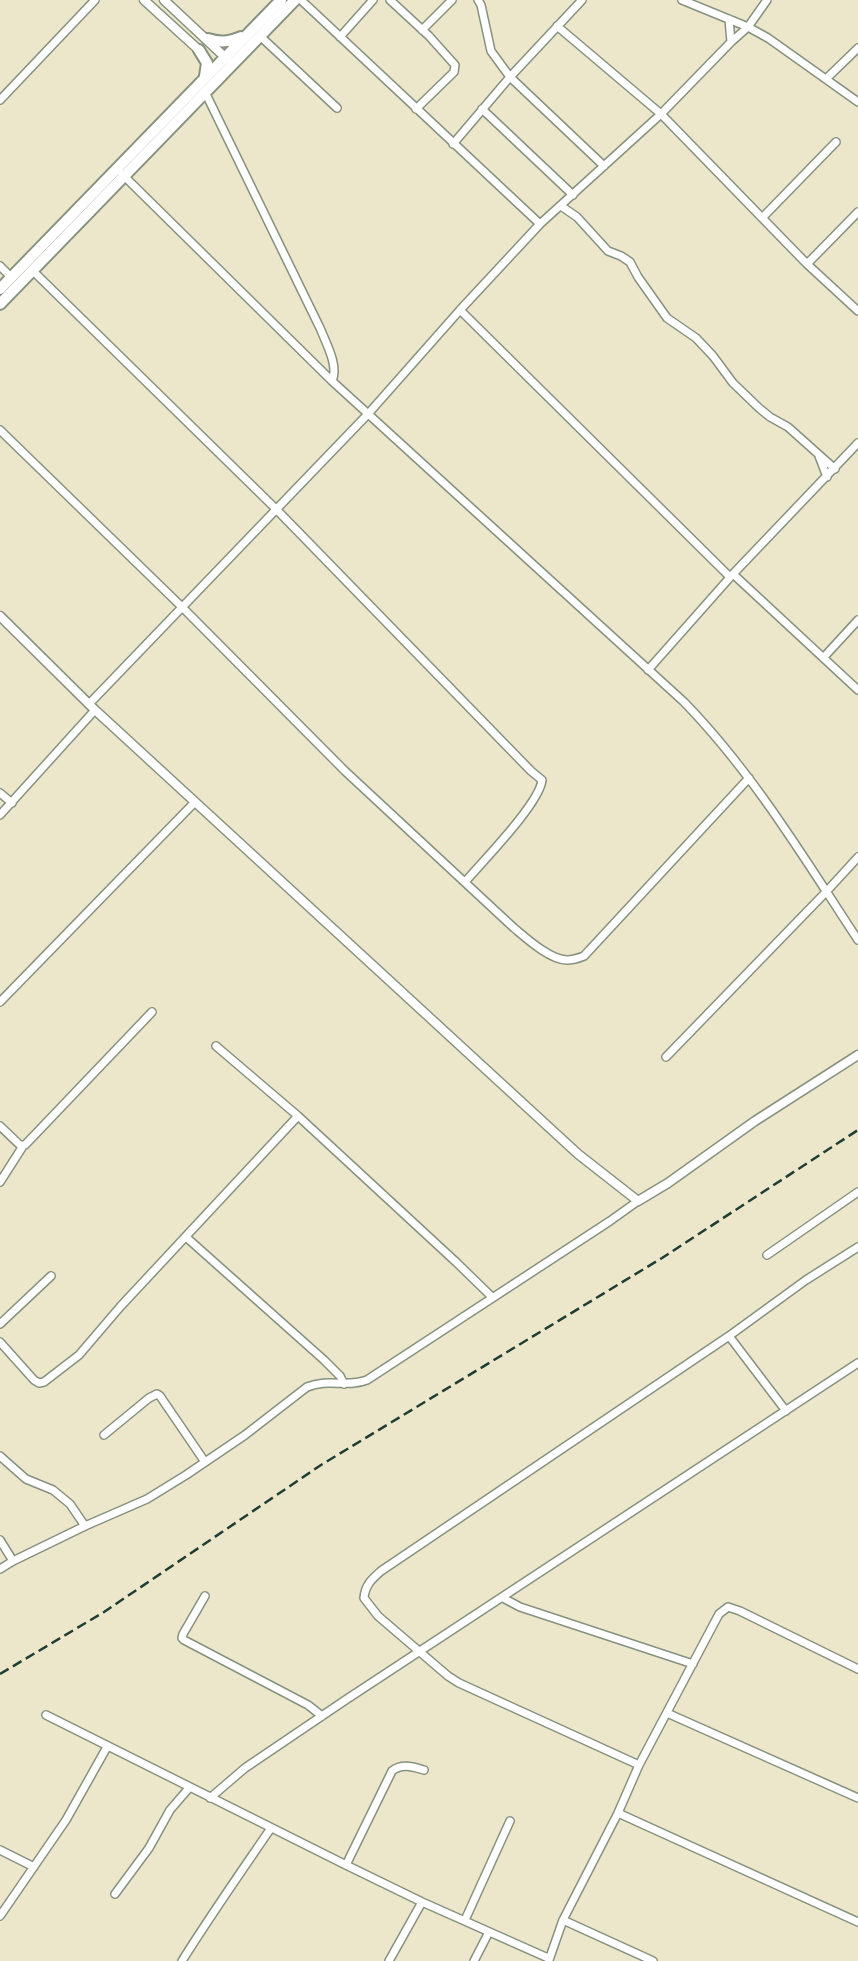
<!DOCTYPE html>
<html>
<head>
<meta charset="utf-8">
<style>
	body { margin:0 }
	canvas { display:block; background:#ece6ca }
</style>
</head>
<body>
<canvas width="858" height="1961"></canvas>
<script>
const g = document.querySelector('canvas').getContext('2d');
g.lineJoin = 'round';
function trace(path, color, width, dash) {
  g.strokeStyle = color;
  g.lineWidth = width;
  g.lineCap = dash ? 'butt' : 'round';
  g.setLineDash(dash || []);
  g.stroke(path);
}
const minor = new Path2D(`
	M301,0L540,224
	M390,0L429,36L455,65L454,72L416,109
	M478,0L481,5L491,51L510,77L604,166
	M682,0L748,27L768,38L858,102
	M729,19L731,42
	M557,26L661,114L807,264L858,311
	M422,30L452,0
	M260,36L337,108
	M340,37L373,0
	M827,78L858,48
	M205,92L320,328C326,343 339,366 332,381
	M0,100L95,0
	M482,109L573,195
	M453,144L510,77L582,0
	M122,174L332,381L684,702C753,773 804,858 858,940
	M561,206L577,217L608,251L621,256L630,262L638,277L667,318L696,338L713,356L733,383L759,408L770,417L788,427L835,469
	M762,218L836,142
	M807,264L858,212
	M0,266L11,277
	M33,271L276,509L531,771L542,780C540,803 482,862 465,882
	M460,310L730,577
	M0,430L182,607L345,771L514,928C526,938 550,960 567,960C573,960 579,958 584,956L749,778
	M819,456L827,477
	M733,574L858,690
	M824,657L858,620
	M648,670L733,574L858,443
	M89,704L368,414L460,310L540,224L661,114L731,42L748,27L767,0
	M0,793L12,803
	M0,815L95,710
	M0,1002L195,802
	M216,1046L298,1116L456,1262L492,1297
	M666,1057L826,892L858,857
	M0,1126L20,1145H25L152,1012
	M0,1182L23,1146
	M186,1237L324,1360L340,1376L344,1384
	M767,1255L858,1192
	M0,1324L51,1276
	M729,1336L786,1411
	M0,1342L34,1380L39,1383L44,1382L79,1355L120,1307L298,1116
	M104,1435L149,1398L157,1394L160,1396L205,1462
	M0,1456L26,1479L53,1490L70,1504L85,1526
	M0,1540L13,1561
	M0,1569L13,1561L85,1526L147,1499L186,1475L245,1435L307,1387C329,1378 346,1388 367,1380L610,1221L638,1201
	M205,1596L183,1634L182,1638L184,1640L308,1705L322,1716
	M503,1598L520,1607L693,1664
	M667,1713L858,1798
	M46,1715L346,1865L422,1902L548,1958
	M639,1765L459,1683L448,1676L378,1616L364,1598C365,1585 372,1579 381,1571L729,1336L806,1280L858,1247
	M210,1798L245,1768L344,1701L858,1363
	M618,1813L858,1922
	M0,1850L34,1867
	M346,1865L392,1771C402,1763 413,1767 424,1770
	M115,1894L149,1848L170,1810L189,1788
	M0,1916L66,1820L107,1747
	M465,1920L510,1821
	M563,1920L653,1961
	M549,1960L563,1920L618,1813L639,1765L719,1614L728,1607L740,1611L858,1669
	M182,1961C210,1916 241,1872 271,1828
	M389,1961L422,1902
	M474,1961L489,1932`);
const tertiary = new Path2D(`
	M144,0L201,52
	M164,0L227,59
	M0,616L95,710L578,1154L638,1201L668,1183L755,1121L858,1055`);
const primary = new Path2D(`
	M208,39C220,43 229,42 241,37
	M199,50L207,63L205,76
	M0,289L281,0
	M0,304L295,0`);
trace(minor, '#86927f', 10);
trace(tertiary, '#86927f', 11);
trace(primary, '#86927f', 14);
trace(minor, '#fff', 7);
trace(tertiary, '#fff', 8);
trace(primary, '#fff', 10);
trace(new Path2D(`
	M0,1674L104,1612L321,1465L662,1258L858,1130`), '#1f3d34', 2.5, [10, 5]);
</script>
</body>
</html>
